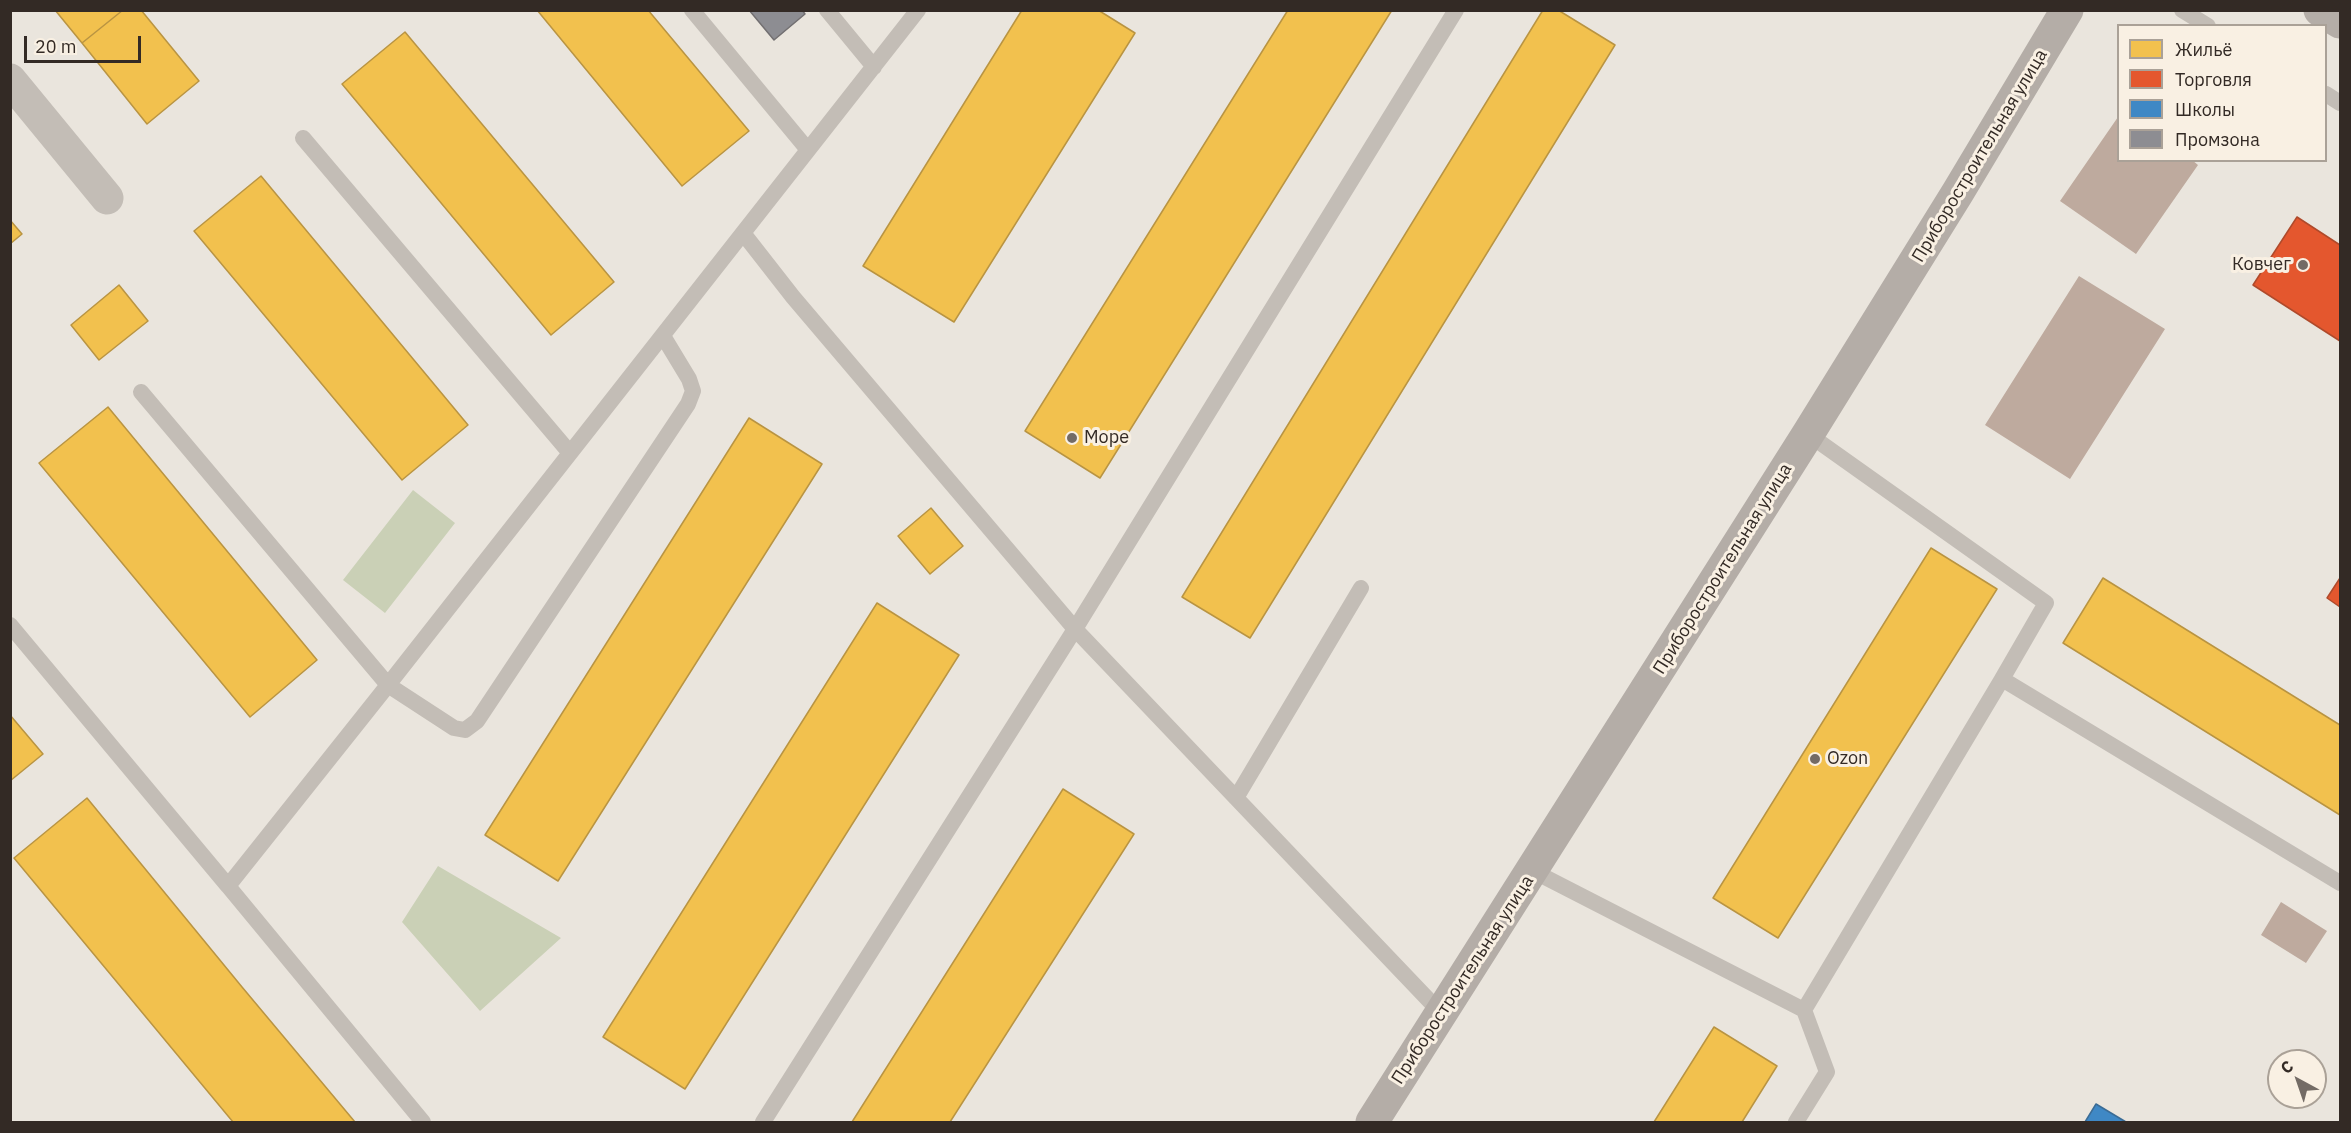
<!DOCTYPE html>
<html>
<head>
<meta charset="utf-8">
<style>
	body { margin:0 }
	#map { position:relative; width:2351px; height:1133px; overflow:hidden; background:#eae5dd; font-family:"IBM Plex Sans",sans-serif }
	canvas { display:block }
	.frame { position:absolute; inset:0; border:12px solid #332a25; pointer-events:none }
	.legend { position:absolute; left:2117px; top:24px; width:210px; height:138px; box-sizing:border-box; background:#f9f0e3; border:2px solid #aaa197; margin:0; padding:8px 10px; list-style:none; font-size:18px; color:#332a25 }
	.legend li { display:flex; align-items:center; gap:12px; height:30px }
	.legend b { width:30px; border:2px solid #aaa197 }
	.north { position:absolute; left:2267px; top:1049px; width:60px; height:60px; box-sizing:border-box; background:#f9f0e3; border:2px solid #aaa197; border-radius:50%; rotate:320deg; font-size:16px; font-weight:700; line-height:24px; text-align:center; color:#332a25 }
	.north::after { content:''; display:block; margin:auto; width:21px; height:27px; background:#736b65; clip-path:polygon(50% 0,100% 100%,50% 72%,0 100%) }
	.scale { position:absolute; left:24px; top:36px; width:117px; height:27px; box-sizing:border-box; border:3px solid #332a25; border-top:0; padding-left:8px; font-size:18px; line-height:21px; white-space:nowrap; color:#332a25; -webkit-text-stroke:4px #f9f0e3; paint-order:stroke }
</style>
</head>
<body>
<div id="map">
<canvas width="2351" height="1133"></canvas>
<div class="frame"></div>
<ul class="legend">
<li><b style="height:16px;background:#f2c14e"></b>Жильё</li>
<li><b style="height:16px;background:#e4572e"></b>Торговля</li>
<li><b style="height:16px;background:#3f88c5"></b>Школы</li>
<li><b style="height:16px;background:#8d8d92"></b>Промзона</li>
</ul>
<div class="north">С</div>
<div class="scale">20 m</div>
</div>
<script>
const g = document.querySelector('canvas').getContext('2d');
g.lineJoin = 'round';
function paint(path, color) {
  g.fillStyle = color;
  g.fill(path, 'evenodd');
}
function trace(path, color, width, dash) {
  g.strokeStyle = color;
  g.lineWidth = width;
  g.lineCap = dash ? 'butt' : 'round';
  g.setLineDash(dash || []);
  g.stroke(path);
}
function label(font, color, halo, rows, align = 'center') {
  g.font = font + ' "IBM Plex Sans",sans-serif';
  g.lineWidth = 6;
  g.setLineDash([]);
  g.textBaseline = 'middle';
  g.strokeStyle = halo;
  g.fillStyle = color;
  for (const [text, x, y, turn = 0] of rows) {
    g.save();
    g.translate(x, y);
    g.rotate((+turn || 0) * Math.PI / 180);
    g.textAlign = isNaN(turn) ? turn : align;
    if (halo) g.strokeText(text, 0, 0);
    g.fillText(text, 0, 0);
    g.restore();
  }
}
paint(new Path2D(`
	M413,490L455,523L385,613L343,580Z
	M438,866L561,938L480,1011L402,922Z`), '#cad0b6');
const homes = new Path2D(`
	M55,10H123L82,43Z
	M123,10H141L199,81L147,124L82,43Z
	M537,10H648L749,131L682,186Z
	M1022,10H1098L1135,33L954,322L863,266Z
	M1288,10H1392L1100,478L1025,431Z
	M1543,10H1558L1615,45L1250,638L1182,597Z
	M405,32L614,282L551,335L342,84Z
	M261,176L468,425L402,480L194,231Z
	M10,220L22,234L10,244Z
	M119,285L148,321L99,360L71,325Z
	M108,407L317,660L250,717L39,463Z
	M749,418L822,464L558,881L485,835Z
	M931,508L963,546L930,574L898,536Z
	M1931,548L1997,589L1778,938L1713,898Z
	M2103,578L2340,725V815L2063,643Z
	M877,603L959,655L685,1089L603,1037Z
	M10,715L43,754L10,781Z
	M1063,789L1134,834L950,1122H852Z
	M87,798L242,987L355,1122H233L14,858Z
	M1714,1027L1777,1066L1742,1122H1654Z`);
paint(homes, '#f2c14e');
trace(homes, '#b99442', 1.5);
const shops = new Path2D(`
	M2297,217L2340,245V341L2253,285Z
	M2340,578V607L2327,598Z`);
paint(shops, '#e4572e');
trace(shops, '#af4a2b', 1.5);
const schools = new Path2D(`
	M2096,1104L2126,1122H2085Z`);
paint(schools, '#3f88c5');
trace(schools, '#3b6c95', 1.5);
const industry = new Path2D(`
	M749,10H802L805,14L774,40Z`);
paint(industry, '#8d8d92');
trace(industry, '#726f71', 1.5);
paint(new Path2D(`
	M2118,117V160H2192L2198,165L2136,254L2060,201Z
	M2079,276L2165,329L2070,479L1985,425Z
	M2281,902L2327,931L2306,963L2261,935Z`), '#beaa9e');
trace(new Path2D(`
	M692,10L808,150
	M827,10L874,67
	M2182,10L2208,26
	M2326,94L2340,103
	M303,138L570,453
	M743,233L793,297L1075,629L1442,1014
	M141,392L388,685L454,728L465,730L477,721L688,404L693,391L689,379L663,336
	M1808,434L2046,603L2002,679L2340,883
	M10,625L228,886L388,685L918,10
	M1236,798L1361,588
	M1533,871L1804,1010L2002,679
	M228,886L423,1122
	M763,1122L1075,629L1456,10
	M1796,1122L1827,1072L1804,1010`), '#c3bdb6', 16);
trace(new Path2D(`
	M10,80L107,198`), '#c3bdb6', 33);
trace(new Path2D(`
	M2320,10L2340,22
	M1372,1122L1808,434L1958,192L2067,10`), '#b4ada7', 33);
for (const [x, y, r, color] of [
	[2303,265,6,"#736b65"],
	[1072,438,6,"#736b65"],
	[1815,759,6,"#736b65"]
]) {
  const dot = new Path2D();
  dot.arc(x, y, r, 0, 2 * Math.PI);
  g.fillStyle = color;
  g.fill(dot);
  trace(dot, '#f9f0e3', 2);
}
label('18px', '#332a25', '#f9f0e3', [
	["Приборостроительная улица",1980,156,-59],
	["Приборостроительная улица",1723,569,-58],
	["Приборостроительная улица",1463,980,-57]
]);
label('18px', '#332a25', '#f9f0e3', [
	["Ковчег",2291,265,"right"],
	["Море",1084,438],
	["Ozon",1827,759]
], 'left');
</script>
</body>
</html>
